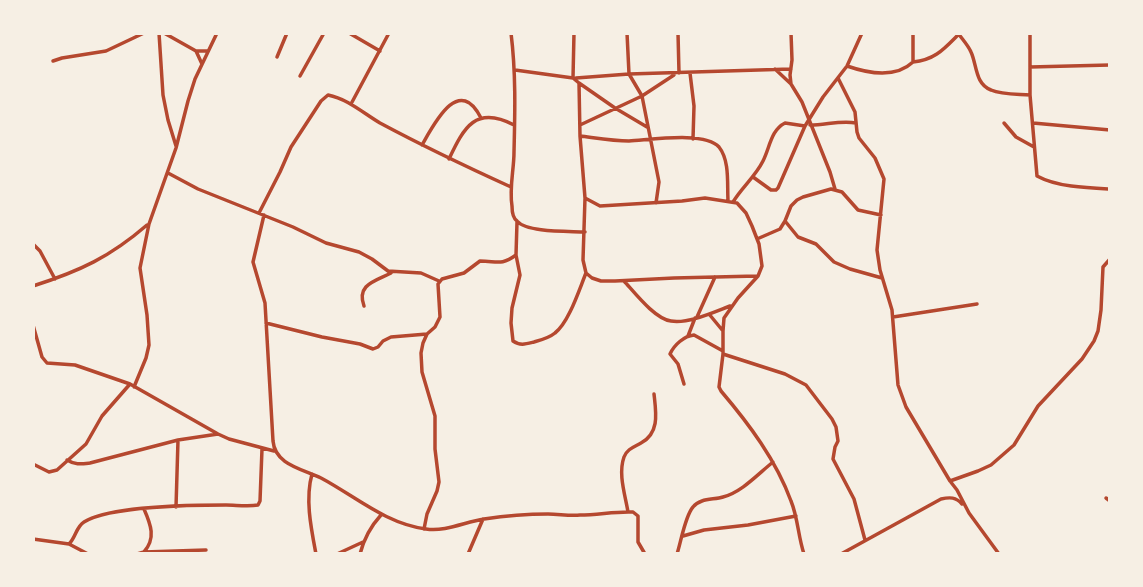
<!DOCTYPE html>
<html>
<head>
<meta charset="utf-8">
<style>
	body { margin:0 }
	#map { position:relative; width:1143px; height:587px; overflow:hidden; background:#f6efe4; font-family:"Public Sans",sans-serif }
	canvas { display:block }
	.frame { position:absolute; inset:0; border:35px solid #f6efe4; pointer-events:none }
</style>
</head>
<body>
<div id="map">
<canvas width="1143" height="587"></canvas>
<div class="frame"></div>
</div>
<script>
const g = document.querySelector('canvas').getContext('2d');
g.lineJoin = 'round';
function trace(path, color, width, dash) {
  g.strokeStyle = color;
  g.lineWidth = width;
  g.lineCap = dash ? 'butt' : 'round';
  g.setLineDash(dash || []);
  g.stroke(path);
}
trace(new Path2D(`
	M159,33L163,95L168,120L176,146
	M164,33L196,51H207
	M349,33L380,51
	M511,33C516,73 515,112 514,152C514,170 509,188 512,206C512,211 513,218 517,221C527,233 570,231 585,232
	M627,33L629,74L642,96L659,182L656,203
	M678,33L679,73
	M791,33L792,60L790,75L791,84L802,102L830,172L835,189
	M958,33C962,39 968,45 971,52C977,65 975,84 991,90C1002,95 1018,94 1030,95
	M1030,33V95L1037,176C1057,187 1087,188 1110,189
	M196,51L202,64
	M277,57L287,33
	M53,61L62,58L106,51L144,33
	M913,62C935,60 944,49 959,34
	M847,66C867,73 895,79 913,62V33
	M1030,67L1110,65
	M775,69L791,84
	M515,70L573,78L579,83L580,136L585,198L583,260L586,273L592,278L601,281H615L674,278L757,276
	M690,73L694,106L693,139
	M300,76L324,33
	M573,78L574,33
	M576,78L629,74L791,69
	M838,78L855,112L857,132L859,138L875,158L884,179L877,250L880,270L892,310L898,385L906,407L950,481L957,490L969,513
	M579,83L615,108L647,127
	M351,104L389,33
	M1004,123L1016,137L1034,147
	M1033,123L1110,130
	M580,125L642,96L674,75
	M810,125C826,125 841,120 856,123
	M580,136C596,138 613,141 629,141C650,140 705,131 719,147C730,161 727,184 728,200
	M422,145C434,124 459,74 481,118
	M449,159C464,127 476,105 514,125
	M168,173L198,189L293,227L326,243L359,252L372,259L388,271L421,273L439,281
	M753,177L771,190H776L778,188L805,126L823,97L847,66L862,33
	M585,198L600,206L682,201L705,198L737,203L746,213L752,226L759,244L762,266L758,276L738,298L724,318L723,331V354L719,387L721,391C749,424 776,460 791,501C798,518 798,536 804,554
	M733,202C742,187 755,177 763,161C770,147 771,130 785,123L805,126
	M259,213L280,172L291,147L321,101L328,95C348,99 363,113 380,123C423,146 467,167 511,187
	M264,215L253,262L265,303L273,441C275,465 303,469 321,478C355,496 386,524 426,529C445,532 465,522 484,519C504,516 527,514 548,514C559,514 569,516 580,515C598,515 616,511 633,512L638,516V542L645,554
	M785,221L798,237L816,244L834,262L850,269L882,278
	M517,222L516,255L520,275L512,308L511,323L513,341C520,346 526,344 534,342C541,340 549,338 555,333C569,322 579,290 586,273
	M757,239L780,229L785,221L791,206L797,200L803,197L831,189L842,192L858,210L881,215
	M33,244L40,251L55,279
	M624,281C635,293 655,319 671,321C688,324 714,312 730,306
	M33,286C80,271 110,257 147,225
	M364,306C356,284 376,281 391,273
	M709,314L723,331
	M697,317L715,277
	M893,317L977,304
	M266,323L322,337L360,344L373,349L378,347L383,341L391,337L427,334
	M33,325L42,357L47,363L75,365L130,384L218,434L229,439L274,451
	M688,336L695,318
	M723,354L785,374L806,385L832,419L836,427L838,441L835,447L833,459L854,499L865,540
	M684,384L678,364L670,354C674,345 684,336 694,335L723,351
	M134,387L146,358L149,345L147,315L140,268L149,224L176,148L188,101L195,79L217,33
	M67,460C75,465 81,464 90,463L178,440L218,434
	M33,464L49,472L57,470L86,444L102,416L130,384
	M312,474C305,499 311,528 316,554
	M950,481L978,471L991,465L1014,445L1038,406L1082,359L1094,341L1098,331L1101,310L1103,267L1110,259
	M1106,498L1110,501
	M176,507L178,440
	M628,512C625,494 618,474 624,457C627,449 634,447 641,443C660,433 656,412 654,394
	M969,513L999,554
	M424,529L427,514L437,491L439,482L435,449V416L422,372L421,353L423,343L427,334L435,327L440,317L438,284L442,279L464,273L480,261C497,261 501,266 516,255
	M683,536L704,530L748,525L796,516
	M33,539L69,544L88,554
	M69,544C76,537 76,527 84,522C109,506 195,505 226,505C236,505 248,507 258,505L260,501L262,449
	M144,552C156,538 151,525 144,509
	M137,554L144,552L206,550
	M337,554L363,542
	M360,554C364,538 371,526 381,515
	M468,554L483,519
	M677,554C681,542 685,516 693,507C700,498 713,500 723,497C742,492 758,474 773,462
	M841,554L941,499C950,497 956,497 962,504`), '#b5482f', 3.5);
</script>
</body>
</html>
